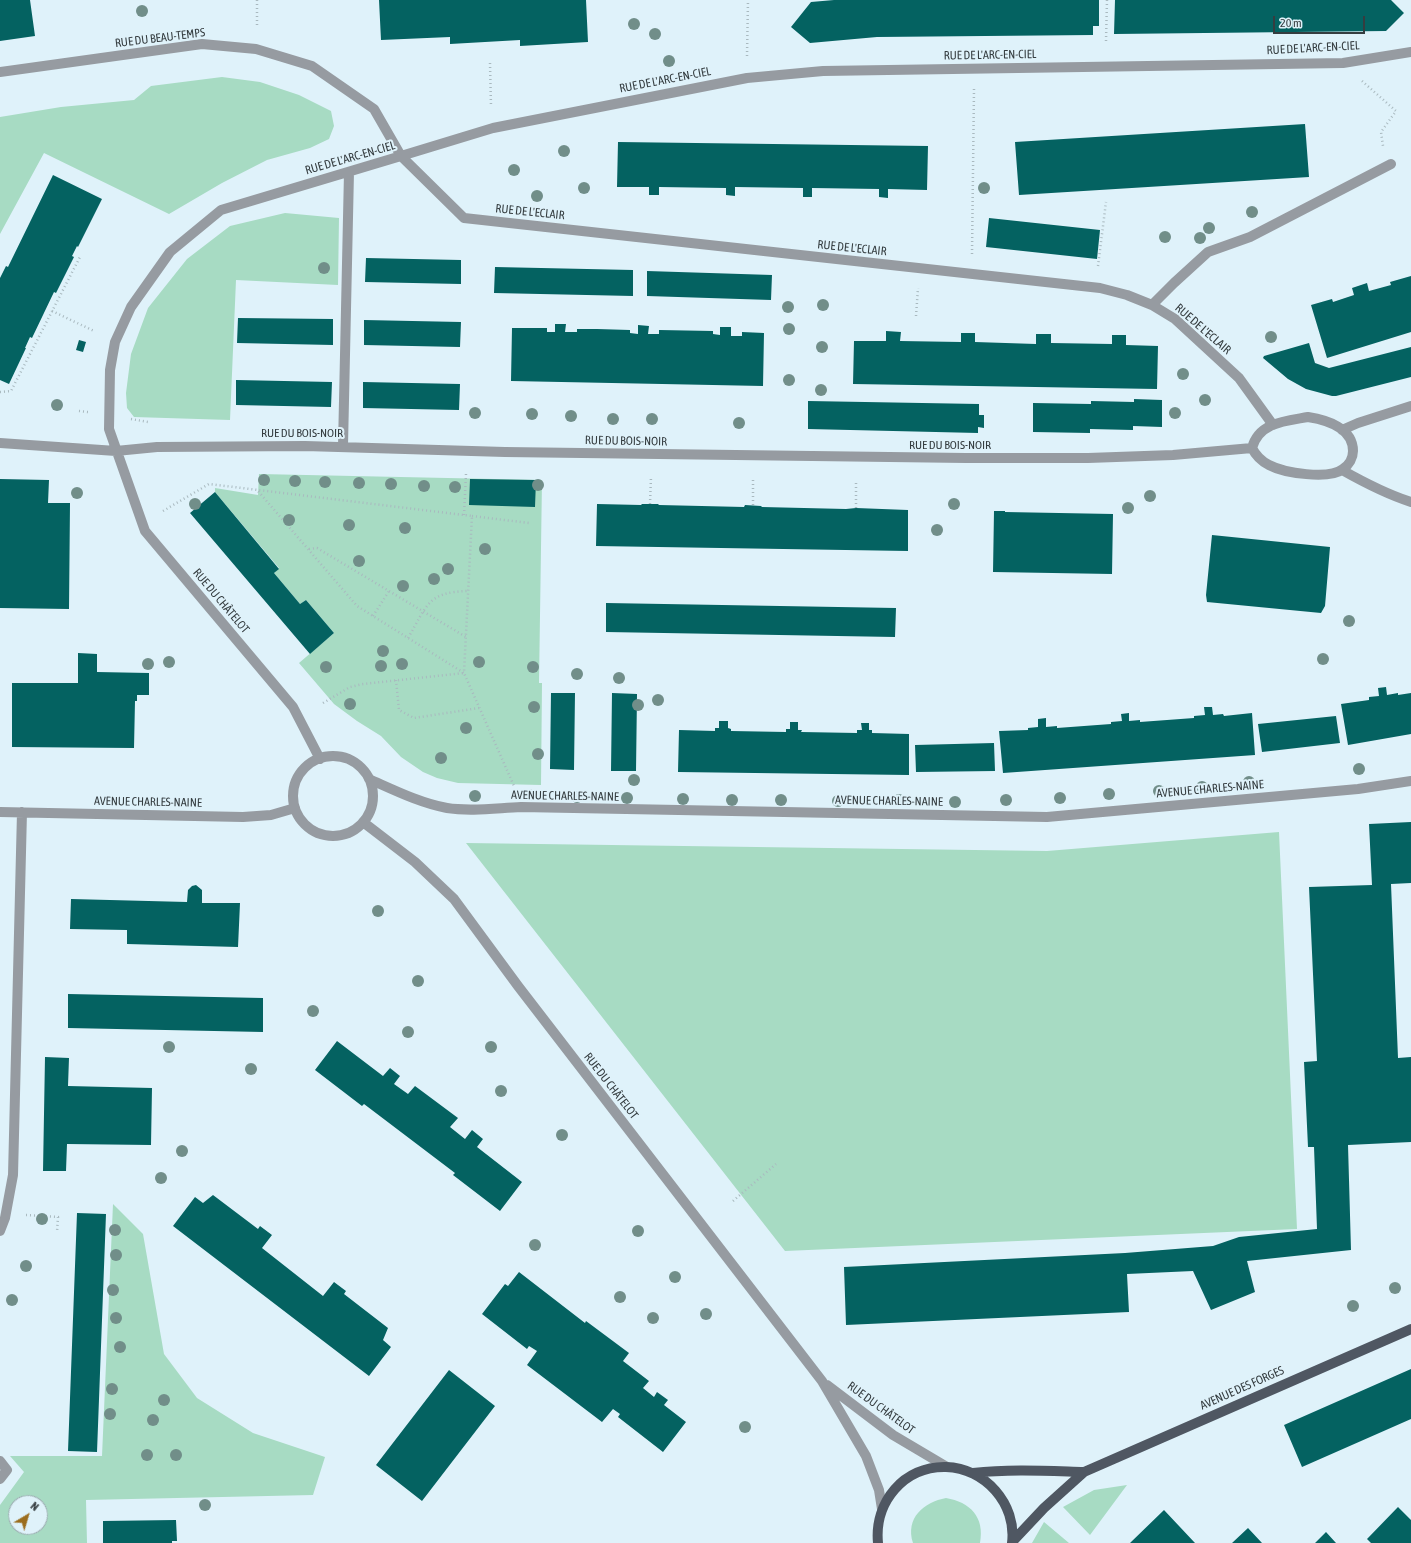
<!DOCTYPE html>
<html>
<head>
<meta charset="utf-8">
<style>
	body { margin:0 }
	#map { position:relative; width:1411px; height:1543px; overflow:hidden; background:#dff2fa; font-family:"Asap Condensed",sans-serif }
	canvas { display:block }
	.north { position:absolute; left:8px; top:1495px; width:40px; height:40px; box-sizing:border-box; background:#dff2fa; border:1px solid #9baab0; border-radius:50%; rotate:38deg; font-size:11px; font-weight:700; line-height:16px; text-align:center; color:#353d40 }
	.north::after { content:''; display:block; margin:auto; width:14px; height:18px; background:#9b6d1e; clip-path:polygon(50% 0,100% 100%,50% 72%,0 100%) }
	.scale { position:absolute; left:1273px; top:16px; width:92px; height:18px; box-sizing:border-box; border:2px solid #353d40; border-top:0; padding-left:5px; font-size:12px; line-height:14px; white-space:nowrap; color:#353d40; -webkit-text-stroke:3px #dff2fa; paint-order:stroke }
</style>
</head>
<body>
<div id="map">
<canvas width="1411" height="1543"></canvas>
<div class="north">N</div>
<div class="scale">20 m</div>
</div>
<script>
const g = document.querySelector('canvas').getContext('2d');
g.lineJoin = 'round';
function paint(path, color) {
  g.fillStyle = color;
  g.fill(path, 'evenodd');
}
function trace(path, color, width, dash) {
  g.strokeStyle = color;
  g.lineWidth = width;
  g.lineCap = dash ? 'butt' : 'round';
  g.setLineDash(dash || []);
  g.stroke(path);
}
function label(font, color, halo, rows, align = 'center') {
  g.font = font + ' "Asap Condensed",sans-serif';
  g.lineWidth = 4;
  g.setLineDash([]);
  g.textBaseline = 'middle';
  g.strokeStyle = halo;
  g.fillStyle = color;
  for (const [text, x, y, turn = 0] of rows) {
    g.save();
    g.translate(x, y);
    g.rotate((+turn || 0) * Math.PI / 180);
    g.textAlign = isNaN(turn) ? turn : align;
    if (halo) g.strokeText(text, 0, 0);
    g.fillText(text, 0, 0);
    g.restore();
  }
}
paint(new Path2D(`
	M222,77L260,82L299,95L331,111L334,126L329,139L310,148L267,160L222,183L169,214L44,153L0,234V117L61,107L134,100L151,86Z
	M285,213L339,218L338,285L236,280L230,420L134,417L127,408L126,393L131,354L148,308L187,259L230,226Z
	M259,474L542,480L539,683H542L541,785L458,783L437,778L423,772L401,757L381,736L357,721L334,704L299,663L334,633L306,600L300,604L274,573L279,568L215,492V488L258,495Z
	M1279,832L1297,1229L785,1251L466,843L1047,851Z
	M113,1204L143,1234L164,1354L197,1398L253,1433L325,1457L313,1495L86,1500L87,1543H0V1505L24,1472L10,1456H102ZM16,1503H40V1527H16Z
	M1127,1485L1090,1535L1063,1507L1094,1490Z
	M946,1498C970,1502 985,1517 980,1543H913C905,1518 924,1502 946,1498Z
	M1044,1522L1069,1543H1032Z`), '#a7dbc3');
paint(new Path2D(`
	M0,0H30L35,36L0,41Z
	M379,0H586L588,42L520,46V40L450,44V37L381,40Z
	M834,0H1099V26H1093V35L877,37L810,43L791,27L811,2Z
	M1115,0H1391L1404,13L1386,31L1114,34Z
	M1305,124L1309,177L1019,195L1015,142Z
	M618,142L928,146L927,190L888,189V198L879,197V189L812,188V197H803V188L735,187V196L726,195V188L659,187V195H649V187H617Z
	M53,175L102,199L78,247L77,246L72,256L74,257L56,293L54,292L32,338L30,337L25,348H26L9,384L0,380V278L6,266L8,267Z
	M989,218L1100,230L1097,259L986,247Z
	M366,258L461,260V284L365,282Z
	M495,267L633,270V296L494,293Z
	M647,271L772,275L771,300L647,296Z
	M1411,276V332L1327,358L1311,305L1332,299L1333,302L1354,295L1352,288L1367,283L1369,291L1391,285L1390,282Z
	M238,318L333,319V345L237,343Z
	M364,320L461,322L460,347L364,345Z
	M555,324H566L565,332H577V329H597L630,330V333L638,334V325L649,326L648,334H659V330L713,331V334L720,335V327H731V336H742V332L764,333L763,386L511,381L512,328H547V332H555Z
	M886,331L901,332L900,341L961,342V333H975V342L1036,344V334H1051V343L1112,344V335H1126V345L1158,346L1157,389L853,384L854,341H886Z
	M79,340L86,342L83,352L76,350Z
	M1309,343L1315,363L1329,368L1411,347V377L1336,396H1332L1306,389L1288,379L1263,358L1264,356Z
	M236,380L332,382L331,407L236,405Z
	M363,382L460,384L459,410L363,408Z
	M1134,399L1162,400V427L1133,426V430L1090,429V433L1033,432V403L1091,404V401L1134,402Z
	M808,401L979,404V415H984V428L978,427V433L808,429Z
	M0,479L49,480L48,503H70L69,609L0,608Z
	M470,479L536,480L535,507L469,505Z
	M215,492L279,569L274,573L300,604L306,600L334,633L310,654L190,513Z
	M597,504L641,505L642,504H658L659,505L744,507L745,505L761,506L762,507L846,509L856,508L908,510V551L596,546Z
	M994,511H1005V512L1113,514L1112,574L993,572Z
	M1212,535L1330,547L1325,606L1321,613L1207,602L1206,595Z
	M606,603L896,608L895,637L606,632Z
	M78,653L97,654V672L149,673V695H137V701H135L134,748L12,747V683H78Z
	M1386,687L1387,695L1398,693V695L1411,693V734L1348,745L1341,704L1369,700V697L1379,696L1378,688Z
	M551,693H575L574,770L550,769Z
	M612,693L637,694L636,771H611Z
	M1204,707H1212L1213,715L1223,714L1224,716L1252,713L1255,755L1003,773L999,731L1028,730V728L1038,727V719L1046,718V727L1057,726V728L1111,724V722L1122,721L1121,714L1129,713V721L1140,720V722L1194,718V716L1205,715Z
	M1336,716L1340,743L1262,752L1258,724Z
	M719,721H728V728L731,729V731L786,732V729H790V722H798V730H802L801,732L857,733V730H862L861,723H869V730H872V733L909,734V775L678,772L679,730L715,731V728H719Z
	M994,743L995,771L916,772L915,745Z
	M1411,822V883L1391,884L1398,1058L1411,1057V1142L1348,1145L1351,1250L1247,1261L1255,1292L1211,1310L1193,1271L1127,1274L1129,1312L846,1325L844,1267L1125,1253L1213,1246L1239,1237L1317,1229L1314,1147H1308L1304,1062L1317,1061L1309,887L1372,885L1369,824Z
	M196,885L202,890V903H240L238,947L127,944V930L70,929L71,899L187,902L188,890L192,886Z
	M68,994L263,998V1032L68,1028Z
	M337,1041L383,1076L390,1068L400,1076L394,1084L408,1094L415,1086L458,1118L450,1127L465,1139L472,1130L483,1139L477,1147L522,1182L500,1211L453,1175L455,1173L364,1104L362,1106L315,1070Z
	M45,1057L69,1058L68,1086L152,1088L151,1145L67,1144L66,1171H43Z
	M213,1195L258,1229L260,1226L272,1235L262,1248L323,1296L334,1282L346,1291L344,1294L388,1328L383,1340L391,1347L369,1376L173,1226L195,1197L203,1203Z
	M77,1213L106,1214L97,1452L68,1451Z
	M519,1272L585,1323L586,1321L629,1353L623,1361L649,1381L643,1388L654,1397L657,1392L668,1400L664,1405L686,1422L663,1452L618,1417L620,1414L613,1409L602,1422L527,1365L537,1351L529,1346L527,1349L482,1314L505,1284L508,1286Z
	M1411,1369V1419L1302,1467L1284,1425Z
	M449,1370L495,1406L422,1501L376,1465Z
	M1398,1507L1411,1520V1543H1371L1367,1539Z
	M1164,1510L1195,1543H1130Z
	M176,1520L177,1541H172V1543H103V1521Z
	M1248,1528L1262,1543H1232Z
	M1326,1532L1336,1543H1315Z`), '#046261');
trace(new Path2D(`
	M257,0V27
	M1106,41L1107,0
	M747,56L748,0
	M490,63L491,106
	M1362,81L1396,111L1381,132L1383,146
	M972,254L974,89
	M1098,266L1106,202
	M52,311L94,331
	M916,316L918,288
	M0,392L11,391L81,255
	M79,411L88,412
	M131,419L148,422
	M650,504L651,477
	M753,505V478
	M856,508V480
	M163,511L209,484L472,516L464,673L357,606L258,491
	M464,515L466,474
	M472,516L529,523
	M309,549L317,548L466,637
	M373,616L389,591
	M408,638C427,606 427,592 468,591
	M396,680L399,710L414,718L479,708
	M323,703L350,687L363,684L464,673L514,786
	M733,1201L776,1164
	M26,1215L58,1217L57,1232`), '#a9b9bf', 2.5, [1, 3]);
trace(new Path2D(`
	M0,72L202,44L256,49L312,66L374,109L401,156L464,218L1100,288L1127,295L1152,305L1175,319L1239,378L1273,425
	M1152,305L1174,283L1208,252L1250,237L1391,164
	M1308,417C1327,420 1353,428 1353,451C1353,458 1349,465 1343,469C1329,480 1284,473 1269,465C1261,461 1256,456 1252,448C1259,422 1286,421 1308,417Z
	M1342,430L1358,423L1411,406
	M0,443L116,451L157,447L305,446L505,452L966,458H1088L1173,455L1252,448
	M343,446L349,172
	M1342,470C1365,483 1386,494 1411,502
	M293 796a40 40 0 1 1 80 0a40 40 0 1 1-80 0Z
	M320,759L293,707L145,531L109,429L110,370L115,342L131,307L170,252L221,210L401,156L493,128L747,78L823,71L1343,63L1411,52
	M369,779C394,790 420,803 447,808C471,812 497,808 521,807L1047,817L1358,789L1411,781
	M0,812L243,817L271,815L295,808
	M363,822L415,862L454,899L518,986L822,1381L866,1456L879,1490L882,1509
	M0,1231L5,1218L13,1175L22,812
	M827,1385L893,1435L947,1467
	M0,1461L7,1470L0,1479`), '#969ba1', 10);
trace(new Path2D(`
	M973,1473C1010,1469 1047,1471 1084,1472
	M1013,1541L1044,1508L1084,1472L1411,1329
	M878,1543C874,1502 904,1466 946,1467C985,1468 1017,1504 1012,1543`), '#4f5762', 10);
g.fillStyle = '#718e89';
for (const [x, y] of [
	[142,11],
	[634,24],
	[655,34],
	[669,61],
	[564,151],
	[514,170],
	[584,188],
	[984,188],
	[537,196],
	[1252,212],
	[1209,228],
	[1165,237],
	[1200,238],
	[324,268],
	[823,305],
	[788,307],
	[789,329],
	[1271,337],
	[822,347],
	[1183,374],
	[789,380],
	[821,390],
	[1205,400],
	[57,405],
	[475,413],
	[1175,413],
	[532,414],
	[571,416],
	[613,419],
	[652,419],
	[739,423],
	[264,480],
	[295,481],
	[325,482],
	[359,483],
	[391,484],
	[538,485],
	[424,486],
	[455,487],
	[77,493],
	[1150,496],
	[195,504],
	[954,504],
	[1128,508],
	[289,520],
	[349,525],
	[405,528],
	[937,530],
	[485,549],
	[359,561],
	[448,569],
	[434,579],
	[403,586],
	[1349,621],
	[383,651],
	[1323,659],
	[169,662],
	[479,662],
	[148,664],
	[402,664],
	[381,666],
	[326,667],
	[533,667],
	[577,674],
	[619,678],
	[658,700],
	[350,704],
	[638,705],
	[534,707],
	[466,728],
	[538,754],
	[441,758],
	[1359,769],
	[634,780],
	[1249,782],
	[1202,787],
	[1159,791],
	[1109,794],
	[529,795],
	[475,796],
	[577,797],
	[627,798],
	[1060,798],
	[683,799],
	[732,800],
	[781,800],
	[899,800],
	[1006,800],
	[838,801],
	[955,802],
	[378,911],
	[418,981],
	[313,1011],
	[408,1032],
	[169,1047],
	[491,1047],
	[251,1069],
	[501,1091],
	[562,1135],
	[182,1151],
	[161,1178],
	[42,1219],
	[115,1230],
	[638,1231],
	[535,1245],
	[116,1255],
	[26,1266],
	[675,1277],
	[1395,1288],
	[113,1290],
	[620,1297],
	[12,1300],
	[1353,1306],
	[706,1314],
	[116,1318],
	[653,1318],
	[120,1347],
	[112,1389],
	[164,1400],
	[110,1414],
	[153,1420],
	[745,1427],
	[147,1455],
	[176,1455],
	[205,1505]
]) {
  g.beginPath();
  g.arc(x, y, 6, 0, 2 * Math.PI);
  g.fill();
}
label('12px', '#353d40', '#dff2fa', [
	["RUE DU BEAU-TEMPS",160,38,-7],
	["RUE DE L'ARC-EN-CIEL",1313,48,-3],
	["RUE DE L'ARC-EN-CIEL",990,55,-1],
	["RUE DE L'ARC-EN-CIEL",665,80,-11],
	["RUE DE L'ARC-EN-CIEL",350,158,-16],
	["RUE DE L'ECLAIR",530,212,6],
	["RUE DE L'ECLAIR",852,248,6],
	["RUE DE L'ECLAIR",1203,329,41],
	["RUE DU BOIS-NOIR",302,433],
	["RUE DU BOIS-NOIR",626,441,1],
	["RUE DU BOIS-NOIR",950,445],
	["RUE DU CHÂTELOT",221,601,50],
	["AVENUE CHARLES-NAINE",1210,789,-5],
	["AVENUE CHARLES-NAINE",565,796,1],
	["AVENUE CHARLES-NAINE",889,801,1],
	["AVENUE CHARLES-NAINE",148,802,1],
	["RUE DU CHÂTELOT",611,1086,52],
	["AVENUE DES FORGES",1242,1388,-24],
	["RUE DU CHÂTELOT",881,1408,36]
]);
</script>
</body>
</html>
